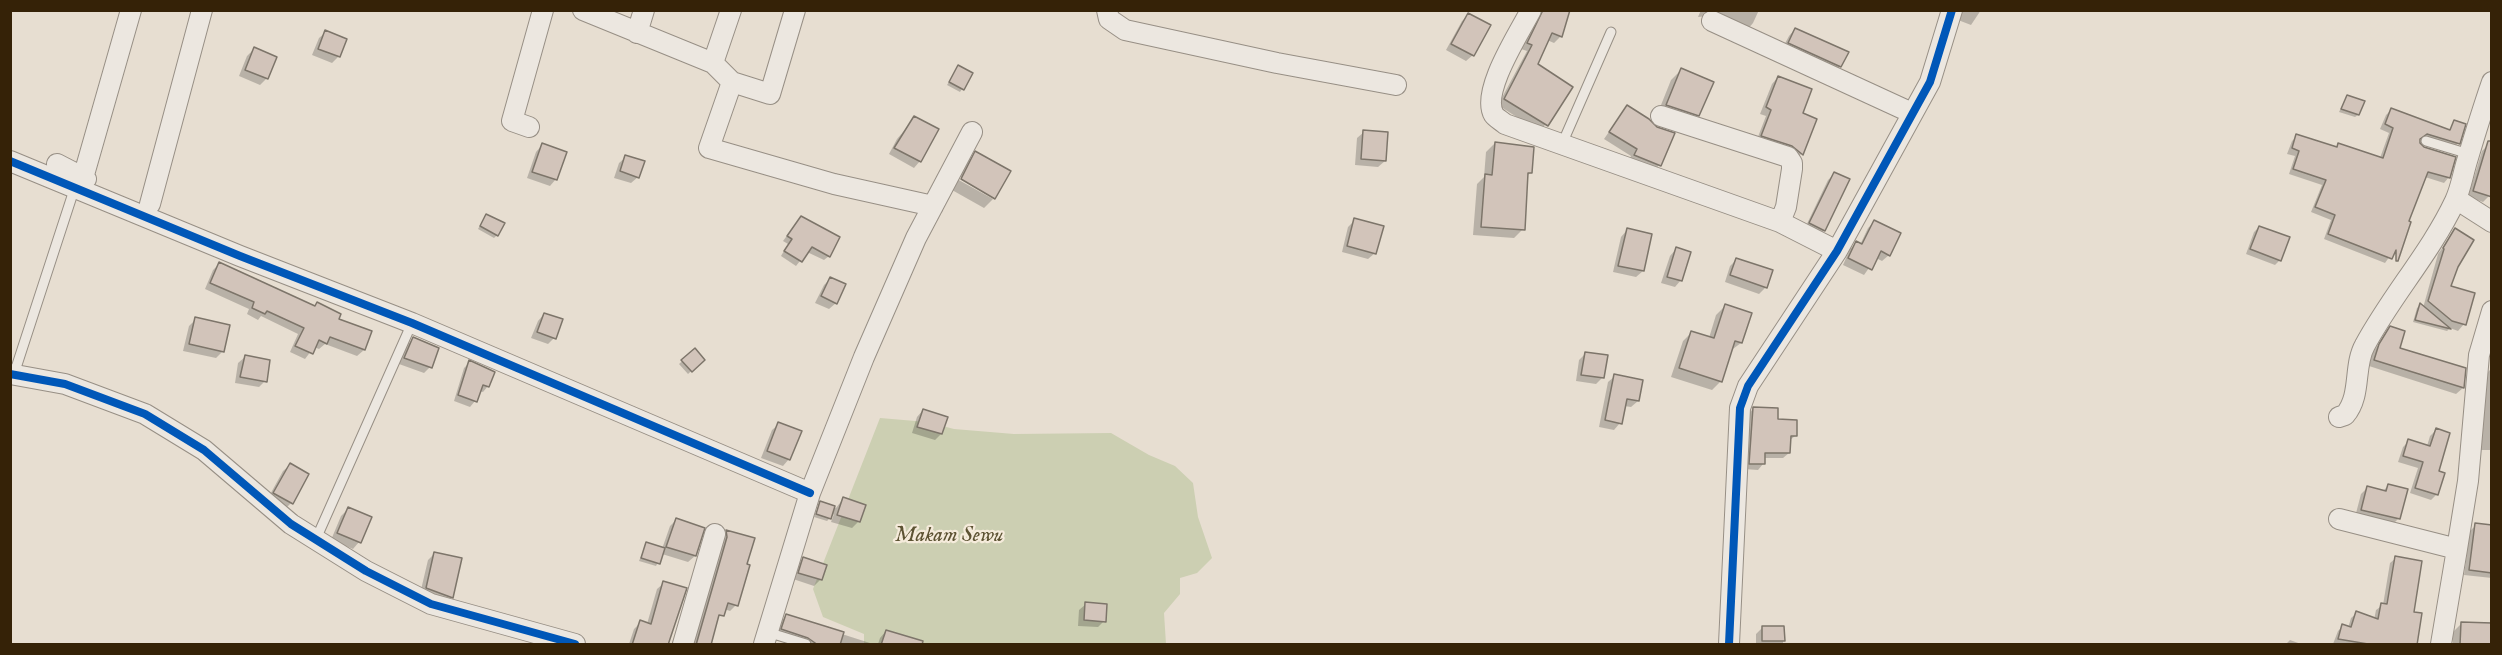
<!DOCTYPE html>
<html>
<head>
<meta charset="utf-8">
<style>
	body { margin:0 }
	#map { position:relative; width:2502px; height:655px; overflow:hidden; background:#e7ded1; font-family:"IM FELL English",serif }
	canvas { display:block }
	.frame { position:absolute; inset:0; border:12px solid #352207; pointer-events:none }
</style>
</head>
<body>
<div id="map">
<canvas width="2502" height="655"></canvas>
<div class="frame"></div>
</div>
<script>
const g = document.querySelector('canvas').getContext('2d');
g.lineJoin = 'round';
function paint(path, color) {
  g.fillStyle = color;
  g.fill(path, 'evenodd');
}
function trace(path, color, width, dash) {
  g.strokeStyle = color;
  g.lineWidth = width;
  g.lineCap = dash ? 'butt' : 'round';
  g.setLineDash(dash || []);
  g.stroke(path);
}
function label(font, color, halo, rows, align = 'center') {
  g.font = font + ' "IM FELL English",serif';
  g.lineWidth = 4.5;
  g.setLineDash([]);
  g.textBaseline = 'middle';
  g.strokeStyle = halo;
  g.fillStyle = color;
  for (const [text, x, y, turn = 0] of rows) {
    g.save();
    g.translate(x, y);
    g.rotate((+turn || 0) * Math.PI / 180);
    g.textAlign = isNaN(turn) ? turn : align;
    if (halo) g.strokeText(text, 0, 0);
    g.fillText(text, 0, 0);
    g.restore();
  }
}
paint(new Path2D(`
	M880,418L927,422L954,429L1014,434L1111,433L1149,455L1175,466L1193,483L1198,517L1212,558L1197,573L1180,578V594L1164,613L1166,644H864V634L823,617L813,589Z`), '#cccfb2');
paint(new Path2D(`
	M1538,10H1569L1560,37L1554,43L1547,40L1536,65L1571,87L1540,132L1498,105L1527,51L1521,49L1536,24Z
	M1701,10H1759L1753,23L1747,30L1709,16L1698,17Z
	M1962,10H1981L1971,25L1958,20Z
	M1468,15L1473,55L1466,61L1446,50L1462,21Z
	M1795,29L1840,66L1834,73L1782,49L1789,36Z
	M326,32L339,56L332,63L312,55L319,38Z
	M254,49L267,78L260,85L239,76L247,56Z
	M956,70L962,89L960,92L947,85Z
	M1681,70L1698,115L1688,125L1657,115L1671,80Z
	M1778,77L1801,114L1815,119L1801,154L1795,160L1756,142L1766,116L1760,114L1772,84Z
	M2347,96L2358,115L2355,117L2339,112Z
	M1627,106L1656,128L1673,134L1659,165L1653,172L1629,162L1631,156L1604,139Z
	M2391,110L2448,131L2455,122L2458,143L2453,149L2421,139L2418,140V144L2449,177L2444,183L2425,177L2400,242L2385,263L2324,239L2331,220L2311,212L2322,185L2289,174L2295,156L2287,154L2292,141L2297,136L2335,148L2339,144L2380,158L2389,133L2380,129L2386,115Z
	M915,118L920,161L914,168L889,154L897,139Z
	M1364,132L1385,161L1378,167L1355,165L1357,138Z
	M1495,143L1531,172L1527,176L1523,229L1514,238L1473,235L1477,184L1484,177L1486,152Z
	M542,145L556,179L550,186L527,178L536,152Z
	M2488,145L2489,196L2483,202L2468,197L2482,151Z
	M976,153L994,198L993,199V196L959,176L966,163Z
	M626,157L638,177L631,183L614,178L619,163Z
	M1834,174L1848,180L1824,231L1817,237L1804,230L1828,180Z
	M957,179L993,199L984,208L952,190Z
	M801,217L829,256L824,260L807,252L796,266L781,256L788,244L783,241Z
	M484,218L497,235L494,238L478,229Z
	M1355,220L1375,253L1368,259L1342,252L1348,227Z
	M1874,222L1889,255L1882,261L1876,258L1864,275L1843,265L1850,249L1856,243L1860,245L1868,228Z
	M2259,227L2288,238L2279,261L2275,265L2246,254L2254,232Z
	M1627,230L1643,271L1636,277L1613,272L1621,237Z
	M2455,230L2456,266L2449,287L2464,324L2458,331L2450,328L2447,331L2413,322L2417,308L2420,305L2423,308L2438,254Z
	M1676,249L1681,280L1675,287L1661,283L1670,256Z
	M1737,259L1766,287L1759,294L1725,282L1730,266Z
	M219,264L337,320L370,332L364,350L357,356L325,344L319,349L314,347L305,359L290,352L298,334L261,316L258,320L247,314L249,309L205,289L213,270Z
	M831,278L836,303L829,309L815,303L824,285Z
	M1725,306L1741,343L1730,351L1721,381L1712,390L1671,377L1683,341L1692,332L1709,338L1716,315Z
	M544,314L554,338L548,344L531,338L538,321Z
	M196,319L223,351L216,358L183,351L189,326Z
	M2390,328L2398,349L2464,369L2463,388L2456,394L2369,366L2373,352Z
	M414,338L430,367L424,373L399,364L407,345Z
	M695,350L703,360L688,374L679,364Z
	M1586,353L1602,378L1596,384L1576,381L1579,360Z
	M245,357L265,381L259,387L235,383L238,363Z
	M470,362L488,386L483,392L479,391L475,401L470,407L454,401L464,368Z
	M2490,370L2492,450H2479L2484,376Z
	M1615,376L1638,401L1631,407L1624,406L1620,423L1614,430L1599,427L1608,382Z
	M1754,408L1776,421L1795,436L1789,441V453L1783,458H1763V464L1758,470L1744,469L1748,414Z
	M923,410L941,434L935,440L912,433L917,417Z
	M779,424L789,459L783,466L761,458L772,430Z
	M2436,430L2437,494L2431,500L2410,493L2418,468L2398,462L2403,447L2409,441L2427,446L2430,436Z
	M290,465L291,503L285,509L267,500L283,471Z
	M2388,486L2399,518L2392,525L2355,517L2361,494L2368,487L2383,491Z
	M843,499L859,521L852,528L831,522L834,514L827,521L814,517L820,503L836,508Z
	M348,509L359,542L353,549L331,540L341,516Z
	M676,520L703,529L695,556L688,562L662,554L656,566L639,561L646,544L662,549L670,526Z
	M2476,525L2492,527V578L2464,575L2470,531Z
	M726,532L736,605L730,611L724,609L716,621L709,644H692L720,538Z
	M435,553L451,597L445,603L420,594L428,560Z
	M2396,558L2412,613L2415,644H2333L2338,631L2343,626L2348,628L2351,618L2357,613L2374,620L2376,610L2383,605L2390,563Z
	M803,559L821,579L814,586L793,579L797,565Z
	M664,583L666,644H629L634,629L641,622L647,624L657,589Z
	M1086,604L1104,621L1098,627L1078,626L1079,610Z
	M786,616L873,644H802L776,636L780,622Z
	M2461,624L2492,644H2453V632Z
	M1762,628H1783V644H1794H1756V634Z
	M886,631L900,644H878L880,638Z
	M2290,640L2301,644H2286Z`), '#0003');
const building = new Path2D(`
	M1543,10H1570L1562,37L1552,33L1538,64L1573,87L1548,126L1504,99L1532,45L1527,43Z
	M1468,13L1491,25L1474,56L1451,44Z
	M1795,28L1849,52L1841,67L1788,43Z
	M325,30L347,39L340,57L318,49Z
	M254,47L277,57L268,79L245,70Z
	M958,65L973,73L964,90L949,82Z
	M1681,68L1714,82L1699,116L1666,105Z
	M1778,76L1812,89L1803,113L1817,119L1803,155L1792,146L1761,136L1771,110L1766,107Z
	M2347,95L2365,101L2359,115L2341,109Z
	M1627,105L1649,119L1657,127L1675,133L1661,166L1634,155L1637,149L1609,132Z
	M2391,108L2450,130L2454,120L2466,124L2460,144L2427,134L2420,139V143L2424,147L2456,157L2450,178L2428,172L2409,221L2411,222L2398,261H2396V250L2392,259L2328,234L2335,215L2315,207L2326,180L2293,169L2299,151L2292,148L2296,134L2337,147L2338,143L2383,158L2393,128L2385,124Z
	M914,116L939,129L921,162L894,148Z
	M1363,130L1388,132L1386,161L1361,159Z
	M2488,141H2492V197L2473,191Z
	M1495,142L1534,147L1532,173H1528L1525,230L1481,227L1485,174L1492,175Z
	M542,143L567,152L557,180L532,172Z
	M975,151L1011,171L995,199L961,179Z
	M625,155L645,161L639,178L620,171Z
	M1834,172L1850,179L1825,231L1809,223Z
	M486,214L505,223L498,236L480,226Z
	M801,216L840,237L830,257L812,247L802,262L784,251L792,239L787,236Z
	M1354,218L1384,226L1376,254L1347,246Z
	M1874,220L1901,233L1890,256L1881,251L1872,270L1848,258L1856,241L1862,244Z
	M2259,226L2290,237L2281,261L2250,249Z
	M1627,228L1652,234L1644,271L1618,266Z
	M2455,228L2474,240L2458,267L2451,286L2475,293L2466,325L2452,321L2428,301L2444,249L2443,248Z
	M1676,247L1691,252L1682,281L1667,277Z
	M1736,258L1773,270L1767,288L1730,275Z
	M219,262L315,306L317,302L341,314L339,319L372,331L365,350L330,337L327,344L319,340L313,354L295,346L304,328L267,311L265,314L252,308L254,302L210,283Z
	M830,277L846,284L837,304L821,296Z
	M2420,303L2451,329L2415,320Z
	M1725,304L1752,313L1742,343L1735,341L1722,382L1679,368L1691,331L1714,338Z
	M544,313L563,319L556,339L537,332Z
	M195,317L230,325L224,352L189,344Z
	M2390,326L2405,331L2400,348L2466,368L2464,388L2374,360L2379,344Z
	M413,337L439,348L432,368L404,358Z
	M695,348L705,360L692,372L681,360Z
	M1585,352L1608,355L1604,378L1581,375Z
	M245,355L270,360L267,382L240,377Z
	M469,360L495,372L489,387L483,385L477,402L458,395Z
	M1614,374L1643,380L1639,401L1627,399L1622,424L1605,420Z
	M1753,407L1778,408V419L1797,420V436H1791L1790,453H1765V464H1749Z
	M923,409L948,417L942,434L917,427Z
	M778,422L802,431L790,460L767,451Z
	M2436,428L2450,433L2439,471L2445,473L2438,495L2415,488L2423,462L2403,456L2408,439L2430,446Z
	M290,463L309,474L293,504L273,493Z
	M2388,484L2408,489L2400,519L2361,510L2367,486L2386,491Z
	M843,497L866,505L860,522L837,515Z
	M820,501L835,506L831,519L816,514Z
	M348,507L372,517L361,543L337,533Z
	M676,518L705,528L696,556L666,547Z
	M2475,523L2492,525V573L2469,570Z
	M726,530L755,538L747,564L750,565L738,606L728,603L724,616L719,615L711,645H696L727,537Z
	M646,542L665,548L660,564L641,558Z
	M434,552L462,558L453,598L426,588Z
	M2395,556L2422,561L2414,612L2422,613L2417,645H2374L2338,639L2342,624L2351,627L2356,611L2378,619L2381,603L2387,604Z
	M803,557L827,565L822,580L798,573Z
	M663,581L687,588L668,645H632L640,620L651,624Z
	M1085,602L1107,604L1106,622L1084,620Z
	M786,614L844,632L840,645H818L808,638L781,629Z
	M2461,622L2492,623V645H2460Z
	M1762,626H1784L1785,641H1762Z
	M886,630L923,641L922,645H881Z`);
paint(building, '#d2c4ba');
trace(building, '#7d756a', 1.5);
const service = new Path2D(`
	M2426,141L2469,154
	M1562,144L1611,32
	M14,374L75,187
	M316,539L412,323
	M767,632L806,644`);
const minor = new Path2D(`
	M583,10L713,63L732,82
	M795,10L770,94L732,82L709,148L834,184L933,206
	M1107,10L1109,19L1125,30L1277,63L1396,85
	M1531,10C1520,32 1480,92 1494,115C1496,118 1502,121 1505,124L1780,222
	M1712,21L1912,113
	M637,33L644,10
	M713,63L731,10
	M1661,116L1788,157L1792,163V169L1786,207L1780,222L1837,251
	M529,127L512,121L543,10
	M10,161L240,256L412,323L810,493
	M57,164L86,179
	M83,178L131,10
	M2456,199L2492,222
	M150,204L202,10
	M10,374L65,384L145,414L204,450L291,524L366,571L431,604L575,644
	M2339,417L2345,415C2362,395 2353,366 2365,345C2392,295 2431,252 2455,201C2461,188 2463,174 2467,161C2475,134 2483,108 2492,82
	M2339,519L2457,549L2441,644
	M2457,549L2468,481L2479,355L2492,311
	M683,644L715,534
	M764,644L810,493L864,357L916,238L972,132
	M1729,644L1740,408L1748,386L1837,251L1930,82L1952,10`);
trace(service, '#978f85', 11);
trace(minor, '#978f85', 22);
trace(service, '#ece7e0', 9);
trace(minor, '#ece7e0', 20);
trace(new Path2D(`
	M10,161L240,256L412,323L810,493
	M10,374L65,384L145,414L204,450L291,524L366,571L431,604L575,644
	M1729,644L1740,408L1748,386L1837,251L1930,82L1952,10`), '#0057b8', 8);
label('italic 21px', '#5c5232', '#f5ebdb', [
	["Makam Sewu",949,537]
]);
</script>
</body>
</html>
